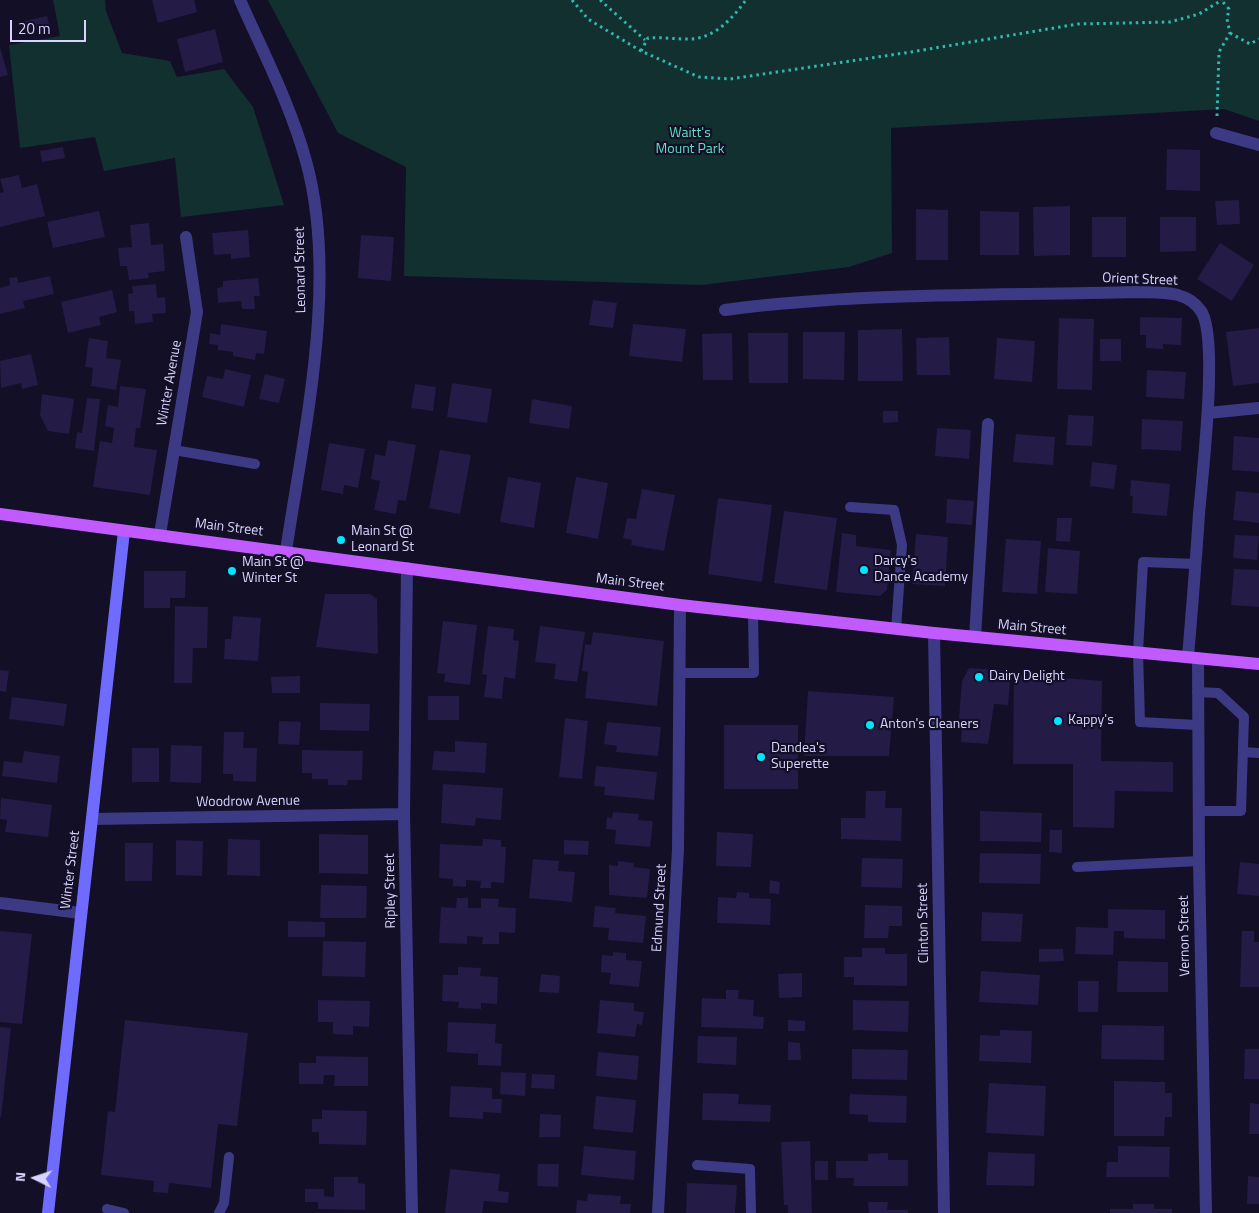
<!DOCTYPE html>
<html>
<head>
<meta charset="utf-8">
<style>
	body { margin:0 }
	#map { position:relative; width:1259px; height:1213px; overflow:hidden; background:#130f26; font-family:"Titillium Web",sans-serif }
	canvas { display:block }
	.north { position:absolute; left:10px; top:1153px; width:50px; height:50px; -webkit-text-stroke:4px #130f26; paint-order:stroke; rotate:274deg; font-size:14px; font-weight:700; line-height:20px; text-align:center; color:#d9d4ff }
	.north::after { content:''; display:block; margin:auto; width:18px; height:22px; background:#d9d4ff; clip-path:polygon(50% 0,100% 100%,50% 72%,0 100%) }
	.scale { position:absolute; left:10px; top:20px; width:76px; height:22px; box-sizing:border-box; border:2px solid #d9d4ff; border-top:0; padding-left:6px; font-size:15px; line-height:18px; white-space:nowrap; color:#d9d4ff; -webkit-text-stroke:4px #130f26; paint-order:stroke }
</style>
</head>
<body>
<div id="map">
<canvas width="1259" height="1213"></canvas>
<div class="north">N</div>
<div class="scale">20 m</div>
</div>
<script>
const g = document.querySelector('canvas').getContext('2d');
g.lineJoin = 'round';
function paint(path, color) {
  g.fillStyle = color;
  g.fill(path, 'evenodd');
}
function trace(path, color, width, dash) {
  g.strokeStyle = color;
  g.lineWidth = width;
  g.lineCap = dash ? 'butt' : 'round';
  g.setLineDash(dash || []);
  g.stroke(path);
}
function label(font, color, halo, rows, align = 'center') {
  g.font = font + ' "Titillium Web",sans-serif';
  g.lineWidth = 4.5;
  g.setLineDash([]);
  g.textBaseline = 'middle';
  g.strokeStyle = halo;
  g.fillStyle = color;
  for (const [text, x, y, turn = 0] of rows) {
    g.save();
    g.translate(x, y);
    g.rotate((+turn || 0) * Math.PI / 180);
    g.textAlign = isNaN(turn) ? turn : align;
    if (halo) g.strokeText(text, 0, 0);
    g.fillText(text, 0, 0);
    g.restore();
  }
}
paint(new Path2D(`
	M53,0H105L106,11L122,53L170,61L177,77L224,69L253,107L284,205L181,217L175,158L104,171L95,137L20,148L9,45L60,36Z
	M268,0H1259V121L1224,109L891,128L892,253L849,267L702,285L404,276L406,167L338,133Z`), '#12302f');
paint(new Path2D(`
	M152,0H194L197,12L158,23Z
	M47,16L50,28L37,31L36,27L27,29L25,21Z
	M215,29L223,62L185,72L177,39Z
	M0,47L8,75L0,77Z
	M63,147L65,158L42,162L40,151Z
	M1167,149L1200,150V191L1166,190Z
	M19,175L22,188L37,184L45,216L0,227V193L4,192L0,179Z
	M1239,200L1240,224L1217,225L1215,201Z
	M1070,206V255L1034,256L1033,207Z
	M916,209L948,210V260H916Z
	M99,211L105,237L53,248L47,222Z
	M980,211L1019,212V255H980Z
	M1092,217H1126V257H1092Z
	M1160,217H1196V251L1160,252Z
	M149,223L151,245L163,244L165,271L148,273L149,278L129,280L127,266H120L118,248L132,247L130,225Z
	M248,230L250,257L231,259V254L214,255L212,233Z
	M361,235L394,237L391,281L358,278Z
	M1220,243L1254,265L1232,301L1197,279Z
	M50,276L54,294L23,301L25,308L0,314V288L10,285L9,278L17,277L18,283Z
	M258,278L260,296H254L255,309H242L241,301L218,303L217,288L223,287V281Z
	M156,284L157,298L165,297L166,313L152,314L153,322L135,324L134,311H129L128,294L133,293L132,286Z
	M112,290L117,312L99,317L101,325L68,333L61,302Z
	M593,300L617,303L613,328L589,325Z
	M1140,317L1182,318L1181,345L1163,344V349L1146,348V335H1140Z
	M1059,318L1094,319L1092,390L1057,389Z
	M221,324L267,331L264,354L256,353L255,360L233,356V352L218,350V345L209,344L210,333L220,335Z
	M633,324L686,329L682,362L629,356Z
	M1259,328V383L1233,386L1226,332Z
	M902,329L903,381H858V330Z
	M803,332H845L844,380L803,379Z
	M732,333L733,380H703L702,334Z
	M748,333H788V383H749Z
	M949,337L950,375H917L916,338Z
	M89,338L108,341L106,358L121,360L116,390L91,386L93,368L85,367Z
	M997,338L1035,341L1032,382L994,379Z
	M1100,339H1121V361H1100Z
	M31,354L38,385L22,389L21,383L1,388L0,361Z
	M225,369L251,375L244,407L202,397L207,376L223,379Z
	M1147,370L1186,372L1184,399L1146,397Z
	M265,374L285,379L279,403L259,399Z
	M452,383L492,389L487,423L447,417Z
	M415,384L436,387L433,411L411,408Z
	M120,386L146,389L140,428H136L134,447L157,450L150,495L93,487L100,441L112,443L114,428L105,426L108,405L118,407Z
	M42,394L74,399L69,434L48,431L40,415Z
	M87,398L100,399L94,451L75,448L77,432L82,433Z
	M532,399L572,406L569,429L529,423Z
	M883,411H898V422L883,423Z
	M1068,415L1094,416L1092,446L1066,445Z
	M1142,419L1183,421L1181,451L1141,449Z
	M937,428L971,430L969,459L935,456Z
	M1016,434L1055,437L1053,465L1013,462Z
	M1234,436L1259,438V472L1232,470Z
	M388,440L416,445L406,501L398,500L396,514L374,510L380,481L371,479L375,454L385,456Z
	M329,443L365,449L358,488L344,485L343,494L321,490Z
	M440,450L471,455L460,514L429,508Z
	M1092,462L1117,465L1114,489L1090,486Z
	M508,477L541,483L534,528L500,522Z
	M576,477L608,483L598,539L566,533Z
	M1131,480L1170,484L1167,516L1132,513L1133,496H1130Z
	M642,489L675,495L664,551L631,545L632,540L623,538L627,518L636,519Z
	M1236,491L1259,493V523L1233,520Z
	M718,498L772,505L762,582L708,574Z
	M947,499L974,501L972,525L946,523Z
	M784,511L837,518L827,590L774,583Z
	M1057,518H1072L1070,542L1056,541Z
	M842,533L856,535V546L891,550L887,590L880,596L836,592Z
	M916,534L948,537L945,586L912,584Z
	M1235,535L1259,536L1257,560L1233,558Z
	M1006,539L1041,541L1037,594L1002,592Z
	M1048,548L1080,551L1077,594L1045,592Z
	M1234,569L1259,570V607L1231,605Z
	M144,571H186L185,598H170V608H144Z
	M325,594H370L377,599L378,654L316,647Z
	M175,606L208,607L207,648H193L192,683H174Z
	M233,616L261,618L258,661L224,659L225,639H231Z
	M443,621L477,625L470,685L444,682L445,674L437,673Z
	M488,626L514,629L513,640L519,641L515,679L504,677L502,699L484,697L487,675L482,674Z
	M540,626L585,632L577,682L554,679L556,664L535,662Z
	M593,632L664,641L657,706L585,698L588,672L582,671L585,644L591,645Z
	M969,668L1011,671L1008,705L994,704L988,744L961,742L962,719H959L962,681Z
	M0,670L9,671L6,692L0,691Z
	M1014,674L1102,681L1101,761L1173,762V792L1115,791L1114,828L1073,827V764H1013Z
	M300,676V693H272L271,677Z
	M808,691L894,697L889,756H804Z
	M428,696H459V720H428Z
	M12,697L67,704L64,726L9,719Z
	M320,703L370,704L369,731L320,730Z
	M565,718L588,721L582,779L559,777Z
	M279,721L301,722L299,745L278,744Z
	M607,722L661,727L658,756L616,752L617,746L604,744Z
	M724,725H798V789H724Z
	M224,732H244L243,748H257L256,782L233,781V774H223Z
	M455,741L487,743L485,773L432,770L434,751L455,752Z
	M171,745L202,746L201,783L170,782Z
	M132,748H159V782H132Z
	M302,750L363,751L362,780H348L347,785H328V779H312V773H302Z
	M24,751L60,756L57,783L2,776L4,761L22,763Z
	M596,766L657,772L654,800L604,795L605,787L594,786Z
	M443,784L503,788L501,820L476,818L475,826L441,823Z
	M866,791H886L885,808H902L901,841L841,839V818H865Z
	M1,798L52,805L48,837L5,832L7,820L0,819Z
	M980,811L1042,813L1041,842L980,841Z
	M613,812L639,814L638,820L653,821L650,847L615,844L616,830L606,829L607,817L612,818Z
	M1050,830H1062V853L1049,852Z
	M717,832L753,834L751,867L716,866Z
	M319,834L368,835V874L319,873Z
	M228,839L260,840V876L227,875Z
	M483,839L501,840V847H506L504,883L491,882V888H480L481,881L466,880V887L453,886V879L439,878L440,844L482,846Z
	M176,840L203,841L202,876L176,875Z
	M564,840L589,841L588,855L564,854Z
	M125,843H153L152,881H125Z
	M980,853L1041,854L1040,884L979,883Z
	M862,858L903,859L902,888L861,887Z
	M533,859L559,861L558,871L575,872L572,902L529,898Z
	M618,861L634,863L633,867L650,869L647,898L609,895V865L618,866Z
	M1240,862L1259,864V896L1237,894Z
	M770,880L780,882L779,894L769,893Z
	M321,885L367,886L366,918H320Z
	M737,892L749,893V898L771,899L770,925L717,923L718,897L736,898Z
	M457,898H468V908H481V898L499,899L498,907L516,908L515,933L499,932V944H482L483,937L467,936V944L439,943L441,907L456,908Z
	M865,905L902,906V926H889L888,938H864Z
	M595,906L616,908L615,913L646,916L643,943L608,940L609,928L593,927Z
	M1108,909L1165,910V939L1124,938V931H1114L1113,955L1075,954L1076,927L1108,928Z
	M982,912L1023,914L1021,942L981,941Z
	M288,921L325,922V937H288Z
	M0,931L32,934L22,1024L0,1022Z
	M1242,931H1254V942H1259V987H1240Z
	M323,941L366,942L365,977L322,976Z
	M862,948H885V954H907V986L854,985V977H844V957H862Z
	M1039,949H1063L1064,961L1039,962Z
	M613,952L626,953V960L642,961L639,987L609,984L611,973L601,972L602,955L613,956Z
	M1118,961L1168,962V992H1117Z
	M458,967L481,968L480,976L498,977L497,1004L481,1003V1009L458,1008L459,1002L442,1001L443,975H458Z
	M981,971L1040,975L1038,1005L979,1002Z
	M802,973V997L779,998L778,974Z
	M541,974L560,976L559,993L539,992Z
	M1078,981H1099L1098,1012H1078Z
	M726,990H739L738,999L754,1000L753,1016L764,1017L763,1029L701,1027L702,998L726,999Z
	M318,1000L370,1001L369,1027L353,1026V1035L333,1034V1022H318Z
	M600,1000L634,1003V1011L644,1012L642,1025L637,1024L635,1037L597,1033Z
	M853,1000L909,1001L908,1032L853,1030Z
	M125,1020L248,1033L237,1126L218,1124L211,1188L169,1183L168,1193L153,1192L154,1181L101,1175L108,1111L115,1112Z
	M788,1020L805,1021V1031H788Z
	M448,1022L496,1024L495,1043L502,1044L501,1066L478,1065V1054L447,1052Z
	M1102,1025L1164,1026V1060L1101,1059Z
	M0,1027L11,1028L1,1117H0Z
	M1000,1030L1032,1031L1031,1063L979,1061L980,1035L1000,1036Z
	M698,1036L737,1037L736,1065L697,1063Z
	M788,1042L800,1043L801,1060H788Z
	M852,1049L908,1050L907,1080L852,1079Z
	M1245,1049H1259V1079H1244Z
	M598,1052L639,1056L637,1080L596,1076Z
	M316,1056L368,1057V1086H334L335,1075H324L323,1084H299V1063H316Z
	M501,1072L526,1073L525,1096L500,1094Z
	M532,1074L555,1075L554,1089L531,1088Z
	M1114,1081L1165,1082V1093H1172V1117H1165L1164,1136H1114Z
	M989,1083L1046,1086L1044,1136L986,1133Z
	M451,1086L492,1088V1099H502L501,1113L483,1112V1119L449,1117Z
	M703,1093L739,1094L738,1104L771,1105L770,1122L702,1120Z
	M850,1094L907,1096L906,1123L868,1122V1115L849,1114Z
	M596,1096L636,1100L633,1133L593,1129Z
	M1250,1103L1259,1104V1134H1249Z
	M322,1110L367,1111L366,1145L319,1144V1132H312V1119H322Z
	M540,1114L561,1115L560,1137H539Z
	M810,1141L812,1213H788V1205H784L781,1142Z
	M584,1146L636,1151L634,1180L581,1175Z
	M1118,1146L1170,1147L1169,1177H1106L1107,1162H1118Z
	M988,1152L1035,1154L1034,1186L986,1185Z
	M888,1153V1160H908V1186H853L854,1178H836V1161H868V1154Z
	M815,1161H828V1180H815Z
	M538,1164H559L558,1187L537,1186Z
	M450,1169L500,1174L498,1191L509,1192L508,1203L484,1201L482,1213H445Z
	M1248,1176L1259,1177V1204H1247Z
	M334,1177H358V1183L365,1184V1210L318,1209V1202H305V1189H324V1196L334,1197Z
	M687,1183L737,1185L735,1213H686Z
	M588,1194L621,1196L620,1204H631L630,1213H576L577,1200L587,1201Z
	M868,1202H888L887,1210H908V1213H869Z
	M1133,1204H1154V1209H1172V1213H1110V1209H1133Z`), '#241b47');
trace(new Path2D(`
	M572,0L588,19L641,51L699,77L730,79L911,52L1078,24L1170,22L1199,14L1222,0
	M600,0L645,40
	M1230,33L1250,44L1259,39
	M641,51L648,38C661,37 674,39 687,39C713,40 731,20 746,0
	M1217,116L1219,52L1230,33L1227,19L1229,9L1222,1`), '#2fb8b0', 3, [2.5, 4]);
trace(new Path2D(`
	M174,450L255,464
	M850,507L894,510L902,545L896,629
	M1196,564L1143,562L1138,652L1140,722L1197,725
	M680,673H754L753,614
	M1197,692L1218,693L1244,717L1241,811H1199
	M1243,752L1259,753
	M1077,867L1199,861
	M697,1165L750,1169L751,1213
	M107,1209L124,1213
	M219,1213L224,1203L229,1157`), '#3d3a85', 10);
trace(new Path2D(`
	M240,0C263,52 291,106 306,161C339,280 304,430 286,551
	M1216,133L1259,145
	M725,310C861,292 999,296 1136,292C1159,293 1186,289 1201,311C1219,337 1202,477 1199,514C1196,561 1192,609 1188,657
	M1208,413L1259,408
	M160,534L197,312L186,237
	M407,568L404,814L412,1213
	M934,633L944,1213
	M975,637L988,424
	M1198,658L1199,861L1206,1213
	M92,819L404,814
	M0,903L80,913
	M658,1213L678,849L680,605`), '#3d3a85', 12);
trace(new Path2D(`
	M48,1213L124,531`), '#6f6bff', 12);
trace(new Path2D(`
	M0,514L680,605L934,633L1259,664`), '#c25bff', 12);
for (const [x, y, r, color] of [
	[341,540,5,"#00e5ff"],
	[864,570,5,"#00e5ff"],
	[232,571,5,"#00e5ff"],
	[979,677,5,"#00e5ff"],
	[1058,721,5,"#00e5ff"],
	[870,725,5,"#00e5ff"],
	[761,757,5,"#00e5ff"]
]) {
  const dot = new Path2D();
  dot.arc(x, y, r, 0, 2 * Math.PI);
  g.fillStyle = color;
  g.fill(dot);
  trace(dot, '#130f26', 2);
}
label('14px', '#5fe0c0', '#130f26', [
	["Waitt's",690,134],
	["Mount Park",690,150]
]);
label('14px', '#d9d4ff', '#130f26', [
	["Leonard Street",301,270,-91],
	["Orient Street",1140,280,2],
	["Winter Avenue",170,383,-80],
	["Main Street",229,528,7],
	["Main Street",630,583,7],
	["Main Street",1032,628,5],
	["Woodrow Avenue",248,802,-1],
	["Winter Street",71,870,-83],
	["Ripley Street",391,891,-91],
	["Edmund Street",660,908,-87],
	["Clinton Street",924,923,-91],
	["Vernon Street",1185,936,-91]
]);
label('14px', '#d9d4ff', '#130f26', [
	["Main St @",351,532],
	["Leonard St",351,548],
	["Darcy's",874,562],
	["Dance Academy",874,578],
	["Main St @",242,563],
	["Winter St",242,579],
	["Dairy Delight",989,677],
	["Kappy's",1068,721],
	["Anton's Cleaners",880,725],
	["Dandea's",771,749],
	["Superette",771,765]
], 'left');
</script>
</body>
</html>
